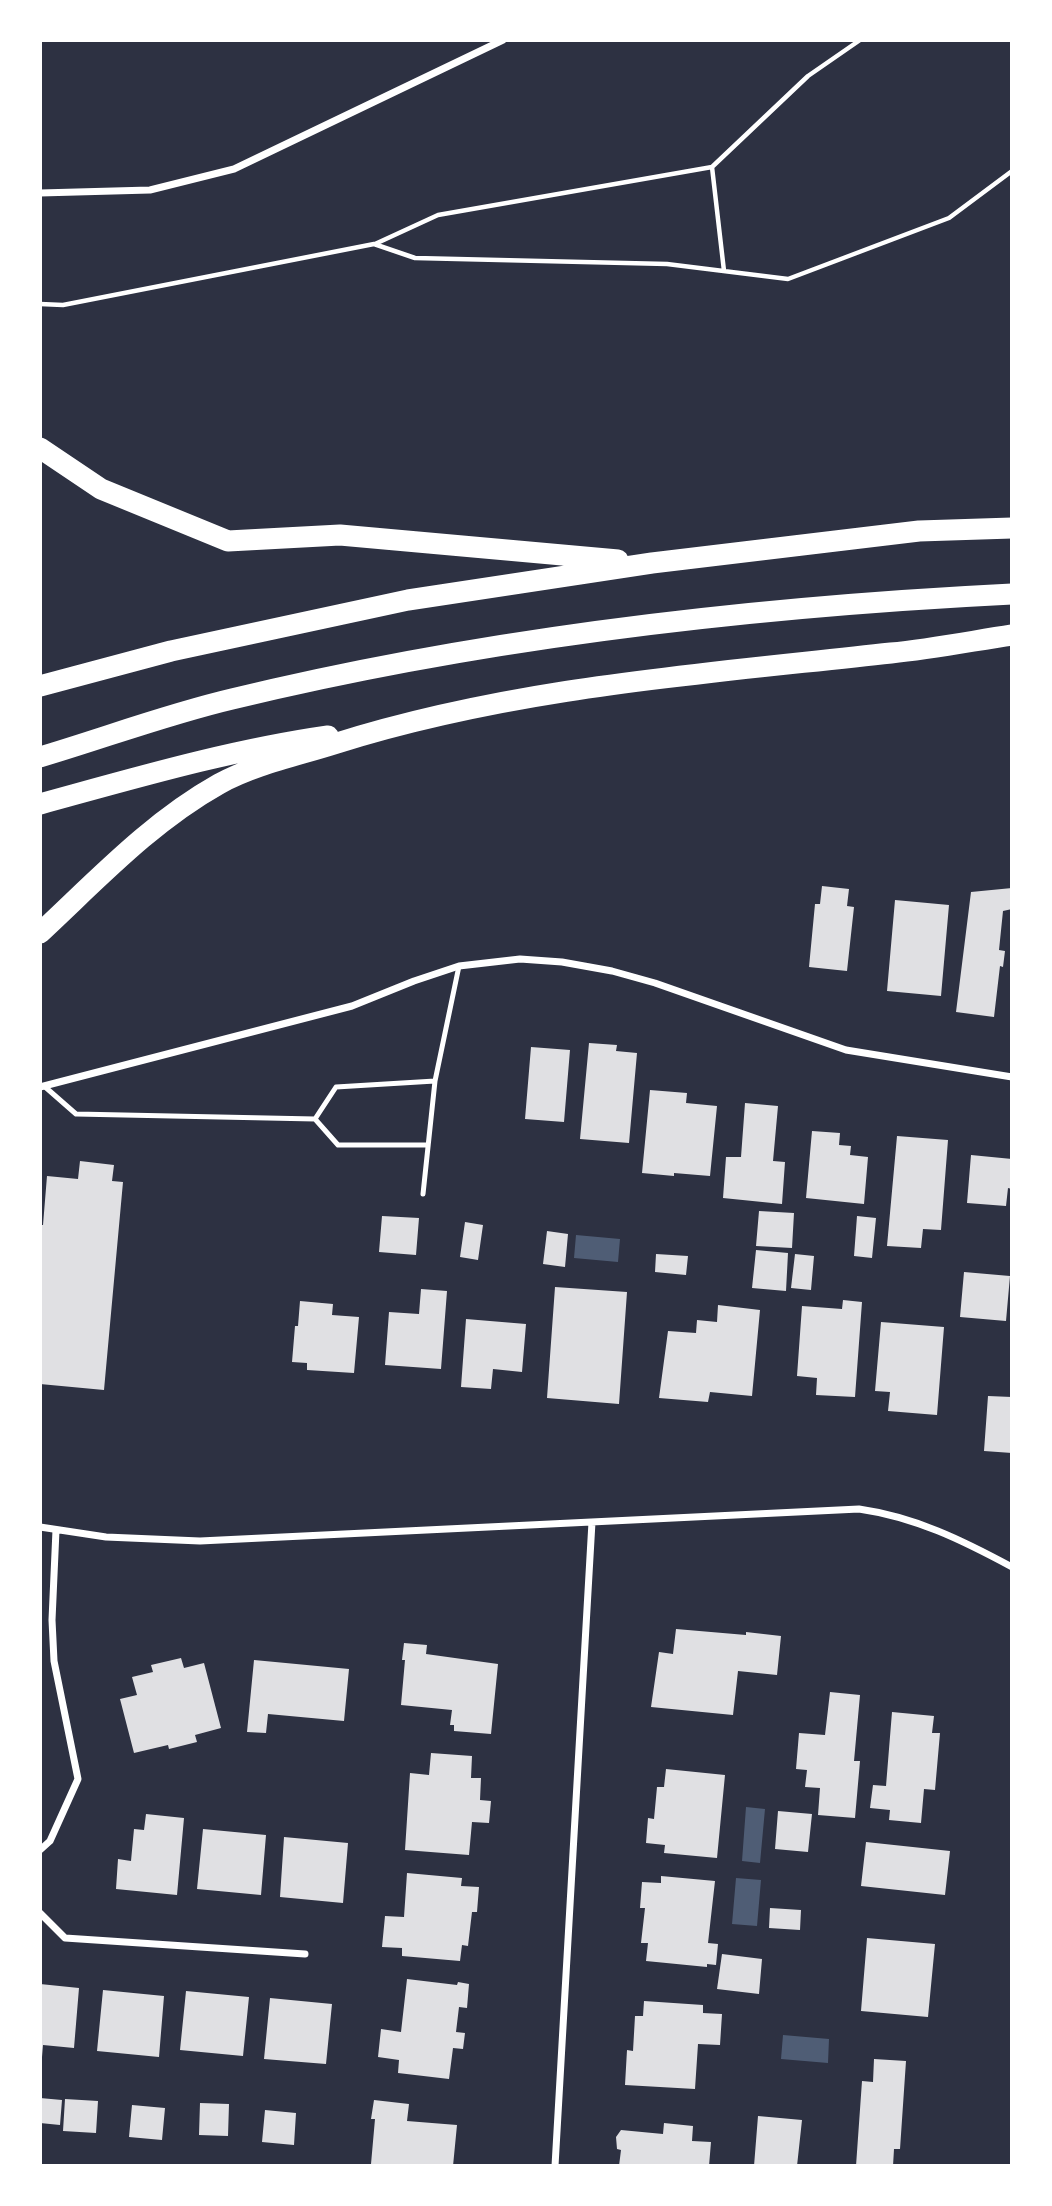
<!DOCTYPE html>
<html>
<head>
<meta charset="utf-8">
<style>
	body { margin:0 }
	#map { position:relative; width:1052px; height:2206px; overflow:hidden; background:#2d3142; font-family:"Roboto Condensed",sans-serif }
	canvas { display:block }
	.frame { position:absolute; inset:0; border:42px solid #fff; pointer-events:none }
</style>
</head>
<body>
<div id="map">
<canvas width="1052" height="2206"></canvas>
<div class="frame"></div>
</div>
<script>
const g = document.querySelector('canvas').getContext('2d');
g.lineJoin = 'round';
function paint(path, color) {
  g.fillStyle = color;
  g.fill(path, 'evenodd');
}
function trace(path, color, width, dash) {
  g.strokeStyle = color;
  g.lineWidth = width;
  g.lineCap = dash ? 'butt' : 'round';
  g.setLineDash(dash || []);
  g.stroke(path);
}
paint(new Path2D(`
	M576,1235L620,1239L618,1262L574,1258Z
	M746,1807L765,1809L760,1863L742,1861Z
	M736,1878L761,1880L757,1926L732,1924Z
	M783,2035L829,2039L828,2063L781,2059Z`), '#4f5d75');
paint(new Path2D(`
	M822,886L849,889L847,906L854,907L847,971L809,967L815,904H820Z
	M1012,888V909L1003,911L999,950L1005,951L1003,967L1000,966L994,1017L956,1012L971,892Z
	M895,900L949,905L941,996L887,991Z
	M589,1043L617,1045L616,1051L637,1053L629,1143L580,1139Z
	M531,1047L570,1050L564,1122L525,1119Z
	M650,1090L687,1093L686,1103L717,1106L710,1176L674,1173V1176L642,1173Z
	M745,1103L778,1106L773,1161L785,1162L782,1204L723,1198L726,1157H741Z
	M812,1131L840,1133L839,1145L851,1146L850,1155L868,1157L864,1204L806,1198Z
	M897,1136L948,1140L941,1230L923,1229L921,1248L887,1246Z
	M971,1155L1012,1159V1189L1008,1188L1006,1206L967,1203Z
	M80,1161L114,1165L112,1181L123,1182L104,1390L40,1384V1225H43L47,1176L78,1179Z
	M759,1211L794,1213L792,1248L756,1246Z
	M382,1216L419,1218L416,1255L379,1252Z
	M857,1216L876,1218L872,1258L854,1256Z
	M465,1222L483,1225L478,1260L460,1257Z
	M547,1231L568,1234L565,1267L543,1264Z
	M756,1250L788,1253L786,1291L752,1288Z
	M656,1254L688,1256L686,1275L655,1272Z
	M795,1254L814,1256L811,1290L791,1288Z
	M964,1272L1010,1276L1006,1321L960,1317Z
	M555,1287L627,1292L619,1404L547,1398Z
	M421,1289L447,1291L441,1369L385,1365L389,1312L419,1314Z
	M843,1300L862,1302L855,1397L816,1395L817,1378L797,1376L802,1306L842,1309Z
	M300,1301L333,1304L332,1315L359,1317L354,1373L307,1370V1363L292,1362L295,1326H298Z
	M718,1305L760,1310L752,1396L710,1392L708,1402L659,1398L668,1331L696,1333L697,1320L717,1322Z
	M466,1319L526,1324L522,1372L493,1369L491,1389L461,1387Z
	M881,1322L944,1327L937,1415L888,1411L890,1392L875,1391Z
	M988,1396L1012,1397V1453L984,1451Z
	M676,1629L746,1635V1632L781,1636L777,1675L738,1671L733,1715L651,1707L659,1652L673,1654Z
	M404,1643L427,1645L426,1654L498,1664L491,1734L454,1731V1725H450L452,1710L401,1705L405,1660H402Z
	M181,1658L184,1668L204,1663L221,1728L195,1735L197,1742L169,1749L168,1745L134,1753L120,1699L137,1695L132,1677L153,1672L151,1665Z
	M254,1660L349,1669L344,1721L268,1714L266,1733L247,1732Z
	M830,1692L860,1695L854,1761H860L855,1818L818,1815L820,1788L805,1787L807,1770L796,1769L799,1733L825,1735Z
	M892,1712L934,1716L932,1733H940L935,1790L924,1789L921,1823L889,1820L890,1810L870,1808L873,1785L886,1786Z
	M431,1753L472,1756L471,1778H481L480,1800L491,1801L489,1823L472,1822L469,1855L405,1850L410,1773L429,1775Z
	M666,1769L725,1775L717,1858L664,1853L665,1845L646,1843L648,1818L654,1819L657,1787H664Z
	M778,1811L812,1814L808,1852L775,1849Z
	M146,1814L184,1818L177,1895L116,1889L118,1859L131,1861L134,1829L144,1830Z
	M203,1829L266,1835L261,1895L197,1889Z
	M284,1837L348,1843L343,1903L280,1897Z
	M866,1842L950,1851L945,1895L861,1886Z
	M407,1873L462,1878L461,1886L479,1887L477,1912H472L468,1946L462,1945L460,1961L402,1956V1948L382,1947L385,1916L404,1917Z
	M661,1876L715,1881L708,1943L718,1944L716,1965L707,1964V1967L646,1961L648,1943H641L645,1908H640L642,1882L661,1883Z
	M770,1908L801,1910L800,1930L769,1928Z
	M867,1938L935,1944L928,2017L861,2011Z
	M722,1954L762,1959L759,1994L717,1989Z
	M407,1979L457,1985L458,1982L469,1984L467,2008L459,2007L456,2032L465,2033L463,2049L453,2048L449,2079L398,2073L399,2060L378,2057L381,2029L401,2032Z
	M40,1984L79,1988L74,2048L43,2045L42,2057H40Z
	M103,1990L164,1996L159,2057L97,2051Z
	M186,1991L249,1997L243,2056L180,2050Z
	M270,1998L332,2004L326,2064L264,2059Z
	M644,2001L703,2005V2013L722,2014L720,2045L698,2044L695,2089L625,2085L627,2050L633,2051L635,2016H643Z
	M874,2059L906,2061L900,2149H894L893,2166H856L862,2081L873,2082Z
	M40,2098L62,2100L60,2125L40,2123Z
	M65,2099L98,2101L96,2133L63,2131Z
	M374,2100L409,2104L407,2121L457,2125L453,2166L371,2164L375,2119H371Z
	M200,2103L229,2104L228,2136L199,2135Z
	M132,2105L165,2108L162,2140L129,2137Z
	M265,2110L296,2113L294,2145L262,2142Z
	M758,2116L802,2120L797,2166H754Z
	M664,2123L693,2126L692,2141L711,2142L709,2166H619L621,2150L617,2149L616,2137L621,2130L663,2134Z`), '#e0e0e3');
trace(new Path2D(`
	M712,167L724,271
	M375,244L438,215L712,167L808,76L860,40
	M40,304L63,305L374,244L415,258L667,264L788,279L949,218L1012,171`), '#fff', 4.5);
trace(new Path2D(`
	M44,1086L76,1114L315,1119L338,1145H428
	M315,1119L336,1087L435,1081
	M423,1194L435,1081L459,966`), '#fff', 5);
trace(new Path2D(`
	M40,193L150,190L234,169L503,40
	M40,1087L352,1006L414,981L459,966L520,959L562,962L612,971L655,983L846,1050L1012,1077
	M40,1527L106,1537L200,1541L859,1509C915,1517 962,1540 1012,1567
	M40,1850L50,1841L78,1779L54,1661L52,1620L56,1530
	M40,1913L65,1938L305,1954
	M555,2166L592,1522`), '#fff', 7);
trace(new Path2D(`
	M40,448L101,489L228,541L340,535L618,560
	M40,686L171,651L408,600L652,563L919,531L1012,528
	M40,757C104,738 168,714 232,699C488,637 750,607 1012,594
	M40,804C135,778 230,750 328,736
	M40,933C97,880 151,822 219,784C253,765 296,756 334,744C514,687 704,674 891,653C932,649 972,641 1012,635`), '#fff', 21);
</script>
</body>
</html>
